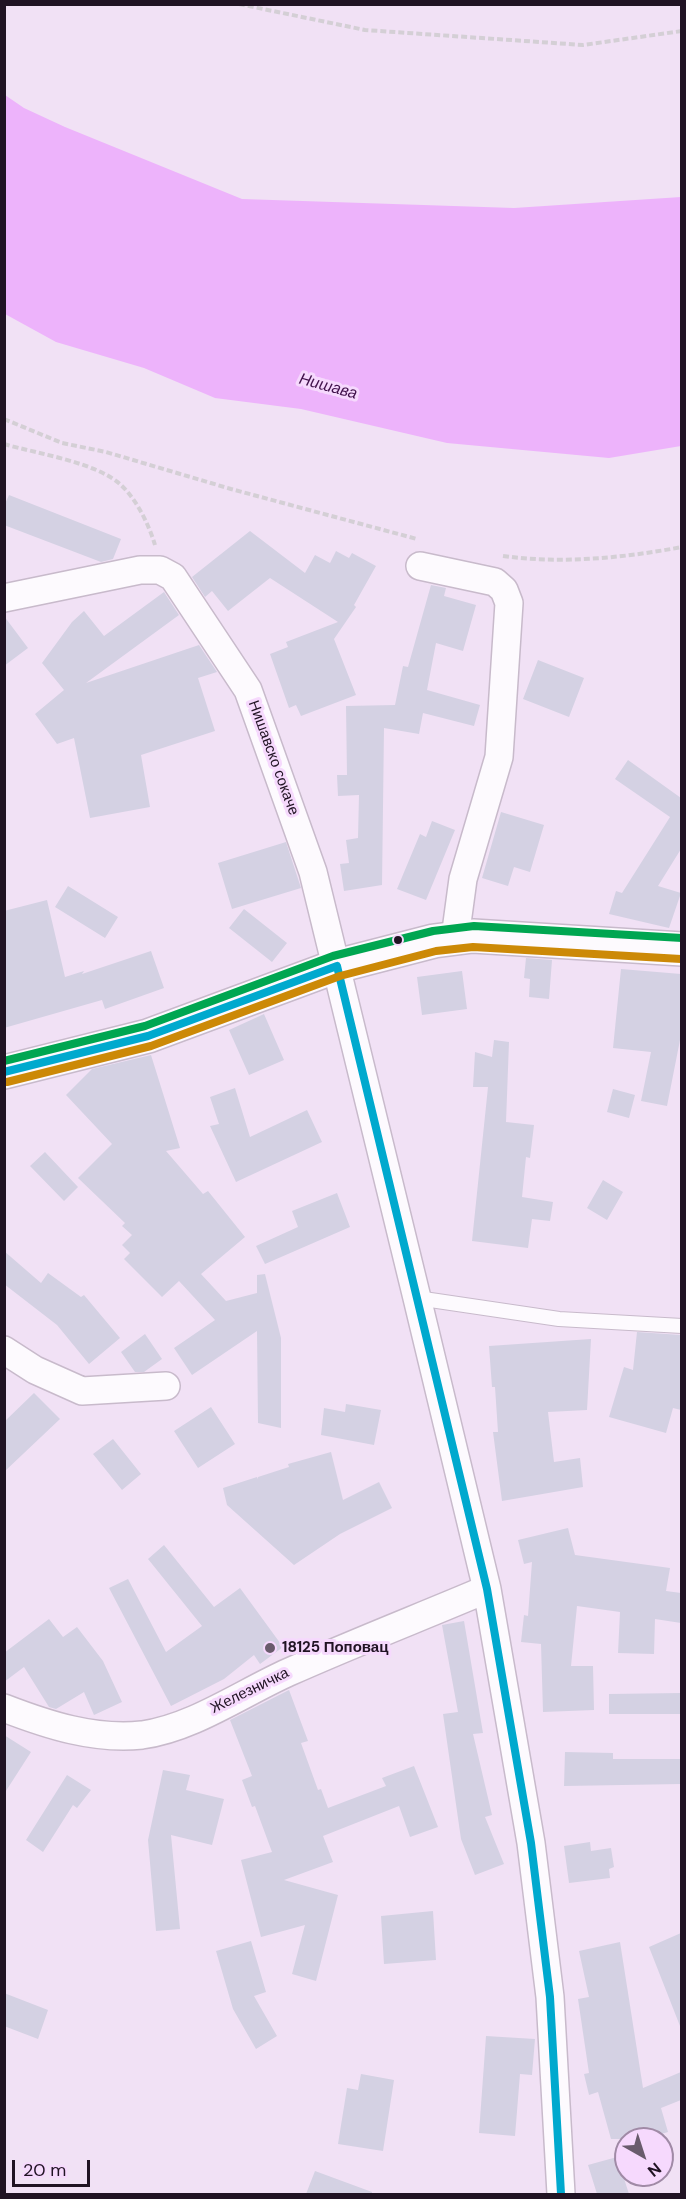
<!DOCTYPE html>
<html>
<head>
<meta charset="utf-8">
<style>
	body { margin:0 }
	#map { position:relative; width:686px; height:2199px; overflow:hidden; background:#f1e1f5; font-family:"DM Sans",sans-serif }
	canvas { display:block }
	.frame { position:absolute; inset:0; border:6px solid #201323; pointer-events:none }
	.north { position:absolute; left:614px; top:2127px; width:60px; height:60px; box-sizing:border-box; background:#f6d9fd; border:2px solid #a08aa6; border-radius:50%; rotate:141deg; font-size:16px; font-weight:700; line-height:24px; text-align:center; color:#201323 }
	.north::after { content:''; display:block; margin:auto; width:21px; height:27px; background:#695b6c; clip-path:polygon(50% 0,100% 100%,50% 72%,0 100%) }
	.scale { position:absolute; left:12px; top:2160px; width:78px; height:27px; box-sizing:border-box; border:3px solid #201323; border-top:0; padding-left:8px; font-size:18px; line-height:21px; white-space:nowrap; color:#201323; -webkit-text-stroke:4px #f6d9fd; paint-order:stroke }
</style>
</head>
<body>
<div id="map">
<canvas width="686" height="2199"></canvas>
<div class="frame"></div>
<div class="north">N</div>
<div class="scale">20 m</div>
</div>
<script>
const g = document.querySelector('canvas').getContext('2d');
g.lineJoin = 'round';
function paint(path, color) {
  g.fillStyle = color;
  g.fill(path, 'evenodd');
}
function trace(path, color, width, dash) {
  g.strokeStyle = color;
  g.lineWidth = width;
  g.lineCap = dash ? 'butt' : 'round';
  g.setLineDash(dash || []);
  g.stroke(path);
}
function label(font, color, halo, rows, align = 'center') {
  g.font = font + ' "DM Sans",sans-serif';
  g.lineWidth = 6;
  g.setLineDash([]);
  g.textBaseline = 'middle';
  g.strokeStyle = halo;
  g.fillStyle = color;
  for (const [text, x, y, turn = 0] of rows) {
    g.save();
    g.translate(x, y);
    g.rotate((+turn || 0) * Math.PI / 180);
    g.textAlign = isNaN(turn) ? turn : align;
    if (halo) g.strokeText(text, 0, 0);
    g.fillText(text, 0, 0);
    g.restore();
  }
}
paint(new Path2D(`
	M5,95L24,108L65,127L242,199L514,208L681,197V446L609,458L447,443L301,409L215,398L144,368L56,342L5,314Z`), '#edb3fb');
paint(new Path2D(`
	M9,495L121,539L113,559L101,562L4,525V506Z
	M250,531L305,573L315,555L330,563L336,551L349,558L352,553L376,566L354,605L356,607L334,639L356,695L301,716L296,705L289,708L270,654L288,647L286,642L338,622L270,578L228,611L212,591L205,597L192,577Z
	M431,585L446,588L444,596L476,605L463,651L436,643L427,690L480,705L474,726L423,713L419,734L384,728L382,885L344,891L340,864L349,863L346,840L358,838L359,795L338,796L337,775H347L346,706L395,705L403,666L408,667Z
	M164,592L179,615L86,683L199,645L217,672L198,678L215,731L141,755L150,807L90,818L74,738L57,744L35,714L64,690L42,663L72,622L84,611L104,636Z
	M4,616L28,648L4,666Z
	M538,660L584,678L569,717L523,699Z
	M628,760L681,798V849L658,886L681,893L669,928L609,914L616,891L622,893L670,817L615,779Z
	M501,812L544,825L530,872L514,867L508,886L482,878Z
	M432,821L455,830L426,900L397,889L420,834L426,837Z
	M286,842L301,888L232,909L218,863Z
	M68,886L118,917L105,938L55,907Z
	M47,900L65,977L84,971L82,974L151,951L164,988L105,1009L102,1000L4,1028V911Z
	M244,909L287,943L272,962L229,928Z
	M526,958L552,960L549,999L529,997L530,979L524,978Z
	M621,969L681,974V1035L667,1106L641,1101L651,1052L613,1048Z
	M462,971L467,1009L422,1015L417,977Z
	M264,1014L284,1060L249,1075L229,1030Z
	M494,1040L509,1042L506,1122L534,1125L530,1158L526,1157L522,1197L553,1202L550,1221L532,1219L528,1248L472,1241L488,1087H473L475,1052L492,1057Z
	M151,1055L180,1148L166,1151L203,1194L208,1191L245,1237L201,1274L226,1301L257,1293V1275L265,1274L281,1338V1428L258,1423L257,1331L192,1375L174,1348L215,1320L179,1281L162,1297L124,1259L130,1253L122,1245L132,1235L122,1226L125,1223L78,1178L112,1144L66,1095L92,1069Z
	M235,1088L250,1137L307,1110L322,1142L236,1182L210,1126L219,1124L210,1097Z
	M613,1089L635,1095L629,1118L607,1112Z
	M45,1152L78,1187L64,1201L30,1166Z
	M603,1180L623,1192L607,1220L587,1208Z
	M337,1193L350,1227L265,1264L256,1246L298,1227L292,1211Z
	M4,1251L41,1283L48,1273L81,1297L84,1295L120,1338L89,1364L57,1325L4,1284Z
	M637,1332L681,1335V1410L673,1408L666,1433L609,1417L624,1367L633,1370Z
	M145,1334L162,1359L144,1372H135L121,1352Z
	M591,1339L587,1410L548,1412L554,1462L580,1458L583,1487L502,1501L493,1432H498L495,1387H492L489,1346Z
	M34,1393L60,1419L4,1472V1422Z
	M346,1404L381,1410L374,1445L321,1435L324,1408L345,1412Z
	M211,1407L235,1444L198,1468L174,1431Z
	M113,1439L141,1474L122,1490L93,1454Z
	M331,1452L343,1500L379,1482L392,1508L340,1534L294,1565L227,1505L223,1488L257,1477L258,1479V1477L289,1467L288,1464Z
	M568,1528L575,1555L670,1568L666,1591L681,1593V1623L655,1619L654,1654L618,1653L620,1612L577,1606L571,1666H593L594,1710L543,1712L541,1644L521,1642L524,1615L528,1616L532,1562L524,1564L518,1540Z
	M164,1545L214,1607L240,1588L283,1647L260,1664L254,1655L224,1679L171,1706L109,1588L128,1579L166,1652L202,1626L148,1559Z
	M49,1619L63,1637L77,1627L103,1661L122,1702L94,1715L84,1692L56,1709L49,1707L24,1667L4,1682V1653Z
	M464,1621L483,1733L473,1734L492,1815L485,1817L504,1864L475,1875L461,1839L443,1714L458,1712L442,1625Z
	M289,1690L308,1741L301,1743L318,1790L321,1789L328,1808L386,1786L382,1778L414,1766L438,1827L410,1837L399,1806L323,1836L333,1862L284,1880L338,1895L316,1981L292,1974L305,1925L261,1937L241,1860L272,1852L255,1806L252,1807L242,1780L252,1776L230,1720Z
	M681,1693V1714H609V1694Z
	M4,1735L31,1752L4,1794Z
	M565,1752L613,1753V1759H681V1784L564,1786Z
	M163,1770L190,1775L186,1790L224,1799L212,1845L171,1835L180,1929L156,1931L148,1840Z
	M67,1775L91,1790L77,1808L73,1805L43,1852L26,1840Z
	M590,1842L591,1851L611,1848L614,1867L609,1869L610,1878L569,1883L564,1846Z
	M433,1911L436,1960L384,1964L381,1916Z
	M681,1933V2025L680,2026L649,1947Z
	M251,1941L266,1992L254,1996L277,2036L256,2049L233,2009L216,1951Z
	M620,1942L643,2088L681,2072V2100L661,2108L668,2132L645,2139H611L598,2092L589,2095L584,2074L589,2073L578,1999L589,1997L579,1951Z
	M4,1993L48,2010L38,2039L4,2026Z
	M486,2036L535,2039L532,2075L520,2074L515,2136L479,2133Z
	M361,2074L394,2080L383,2151L338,2144L347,2088L358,2090Z
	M617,2157L629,2194H597L588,2165Z
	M315,2171L372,2192V2194H306Z`), '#d4d1e3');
const service = new Path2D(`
	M417,1298L559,1319L682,1326`);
const minor = new Path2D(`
	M420,566L495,582L504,590L509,603L499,757L463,879L455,938
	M4,598L140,570H160L173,577L248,690L313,872L417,1298L487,1589L531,1843L550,1997L561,2194
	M4,1350L35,1370L82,1391L166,1386
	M4,1708C48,1725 94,1740 142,1735C193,1728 242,1693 289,1672C354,1643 421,1617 487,1589`);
const tertiary = new Path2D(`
	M4,1072L148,1036L337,966L434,941L473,936L682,949`);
trace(service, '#c8bacb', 16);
trace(minor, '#c8bacb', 30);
trace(tertiary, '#c8bacb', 36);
trace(new Path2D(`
	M239,4L365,30L583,45L682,31
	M4,419L62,443L106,452L231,489L417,539
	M4,444C38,454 96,462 121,485C137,500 149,525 155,545
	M503,556C562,564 623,558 682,547`), '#d4cfd5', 4, [6, 3]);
trace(service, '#fdfafe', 14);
trace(minor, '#fdfafe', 27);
trace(tertiary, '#fdfafe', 33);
trace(new Path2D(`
	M4,1072L148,1036L337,966L487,1589L531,1843L550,1997L561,2194`), '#00a9ce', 8);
trace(new Path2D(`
	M7,1082L151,1046L340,976L436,951L473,947L681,959`), '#cc8907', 8);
trace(new Path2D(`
	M4,1061L145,1026L333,956L433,931L474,926L682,938`), '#00a651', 8);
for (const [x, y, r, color] of [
	[398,940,5,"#201323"],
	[270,1648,6,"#695b6c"]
]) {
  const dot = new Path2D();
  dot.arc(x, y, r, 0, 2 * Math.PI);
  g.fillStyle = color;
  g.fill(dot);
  trace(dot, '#f6d9fd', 2);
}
label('15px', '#201323', '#f6d9fd', [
	["Нишавско сокаче",273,758,70],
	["Железничка",250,1691,-26]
]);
label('bold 15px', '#201323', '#f6d9fd', [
	["18125 Поповац",282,1648]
], 'left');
label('italic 16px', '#41124b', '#f6d9fd', [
	["Нишава",328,387,15]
]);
</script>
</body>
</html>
